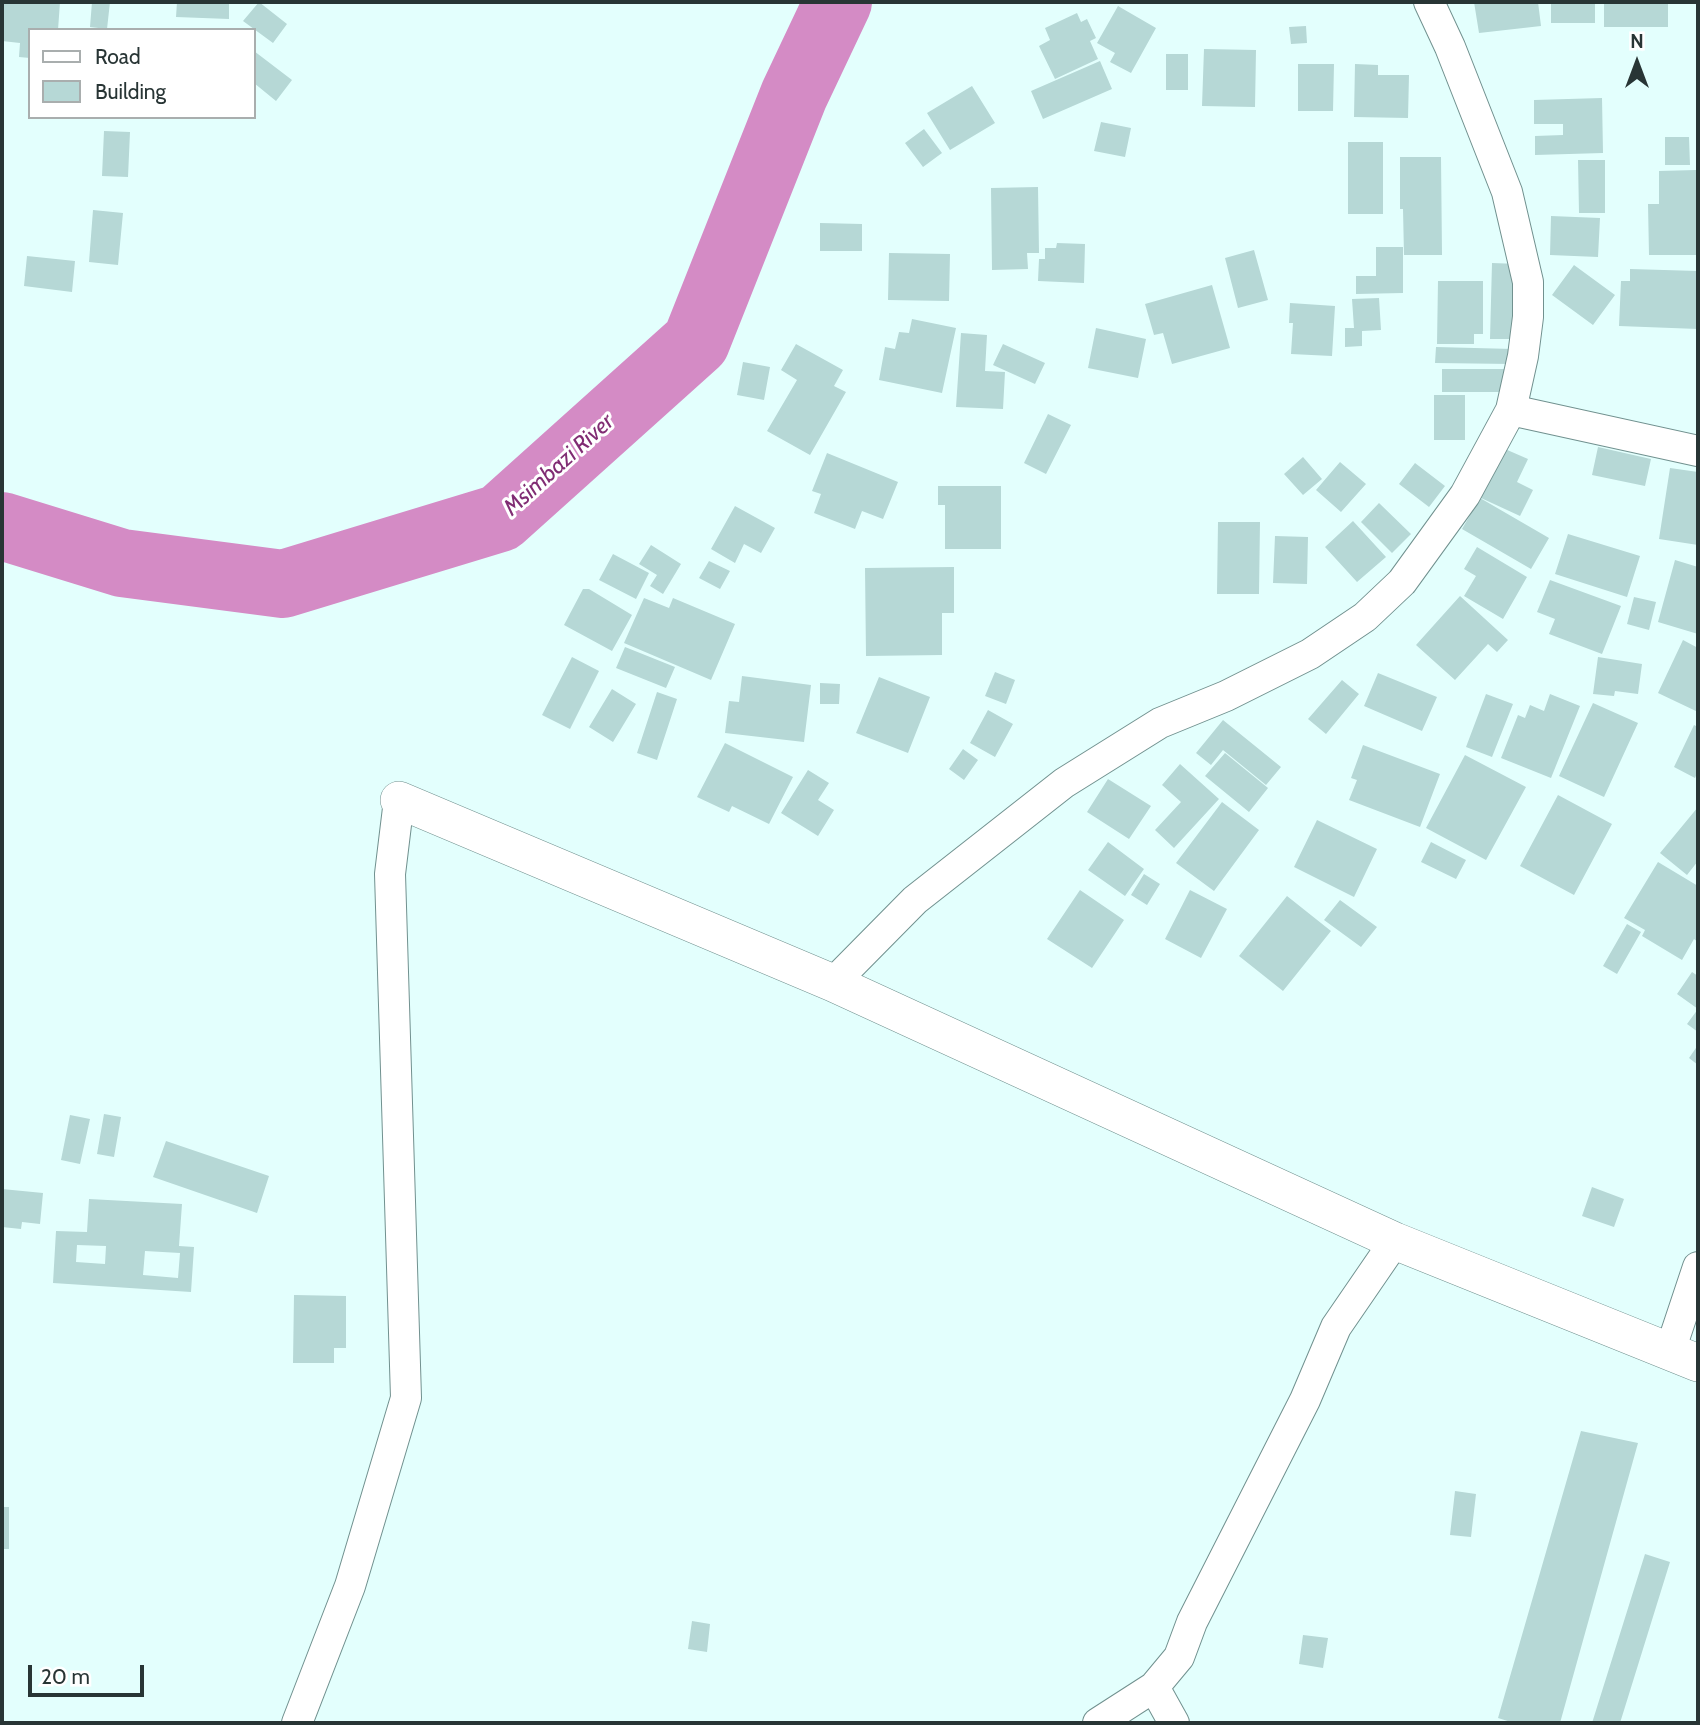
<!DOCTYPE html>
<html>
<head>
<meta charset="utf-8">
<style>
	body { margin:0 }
	#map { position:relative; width:1700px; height:1725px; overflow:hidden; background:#e3fffd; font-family:Cabin,sans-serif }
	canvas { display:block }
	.frame { position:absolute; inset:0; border:4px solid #283535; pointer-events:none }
	.legend { position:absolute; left:28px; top:28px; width:228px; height:91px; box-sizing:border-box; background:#fff; border:2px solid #a9aeae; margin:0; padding:9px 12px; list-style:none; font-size:21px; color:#283535 }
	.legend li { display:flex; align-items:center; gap:14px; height:35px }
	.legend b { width:35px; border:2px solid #a9aeae }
	.north { position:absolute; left:1602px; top:28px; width:70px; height:70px; -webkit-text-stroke:5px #fff; paint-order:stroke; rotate:0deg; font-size:19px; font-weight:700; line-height:28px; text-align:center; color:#283535 }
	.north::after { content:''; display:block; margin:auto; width:24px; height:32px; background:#283535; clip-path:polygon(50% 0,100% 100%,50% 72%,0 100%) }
	.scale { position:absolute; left:28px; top:1665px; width:116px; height:32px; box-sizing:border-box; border:4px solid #283535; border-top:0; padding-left:9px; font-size:21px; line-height:24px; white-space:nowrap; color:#283535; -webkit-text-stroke:5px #fff; paint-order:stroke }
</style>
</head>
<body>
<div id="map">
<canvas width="1700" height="1725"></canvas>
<div class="frame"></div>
<ul class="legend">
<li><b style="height:9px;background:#fff"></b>Road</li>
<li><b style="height:19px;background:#b6d8d6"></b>Building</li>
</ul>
<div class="north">N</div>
<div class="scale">20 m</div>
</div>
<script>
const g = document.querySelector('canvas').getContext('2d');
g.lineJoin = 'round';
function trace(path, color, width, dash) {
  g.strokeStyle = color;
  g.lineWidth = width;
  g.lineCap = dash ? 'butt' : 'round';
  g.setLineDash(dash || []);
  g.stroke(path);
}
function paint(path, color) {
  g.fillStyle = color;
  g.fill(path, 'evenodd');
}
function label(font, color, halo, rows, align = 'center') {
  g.font = font + ' Cabin,sans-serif';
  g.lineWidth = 6;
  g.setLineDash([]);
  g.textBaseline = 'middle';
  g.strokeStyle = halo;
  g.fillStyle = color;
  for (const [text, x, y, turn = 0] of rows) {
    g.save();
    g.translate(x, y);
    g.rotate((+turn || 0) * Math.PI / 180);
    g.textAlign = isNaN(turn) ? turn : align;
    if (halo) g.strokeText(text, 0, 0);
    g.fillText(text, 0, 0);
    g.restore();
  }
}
trace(new Path2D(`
	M2,526L122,563L283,584L500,518L696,342L794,95L838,2`), '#d48bc5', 68);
paint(new Path2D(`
	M2,2H60L58,30H30V58L19,57L20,43L2,41Z
	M92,2H110L107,29L90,27Z
	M177,2H229V19L176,17Z
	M259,2L287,24L273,43L243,21Z
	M1474,2H1538L1541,26L1479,33Z
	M1551,2H1595V23H1551Z
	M1604,2H1668V27H1604Z
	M1118,6L1156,28L1131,73L1110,62L1115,53L1097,43Z
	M1077,13L1081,22L1087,19L1096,38L1090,41L1098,59L1055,79L1039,46L1050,40L1045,28Z
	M1306,26L1307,43L1291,44L1289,27Z
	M1204,49L1256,50L1255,107L1202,106Z
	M254,51L292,80L276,101L254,83Z
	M1166,54H1188V90H1166Z
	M1100,61L1112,89L1043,119L1031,91Z
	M1298,64H1334L1333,111H1298Z
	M1355,64L1378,65V75H1409L1408,118L1354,117Z
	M972,86L995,123L950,150L927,113Z
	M1602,98L1603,153L1535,155V136L1563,135V124H1534V100Z
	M1101,122L1131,128L1125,157L1094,151Z
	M924,129L942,153L923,167L905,143Z
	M104,131L130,132L128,177L102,176Z
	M1665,137H1689L1690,165H1665Z
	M1348,142H1383V214H1348Z
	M1400,157H1441L1442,255H1404L1403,209H1400Z
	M1578,160H1605V213H1579Z
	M1696,170L1698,255H1649L1648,204H1659V171Z
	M1038,187L1039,253H1027L1028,269L992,270L991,188Z
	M93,210L123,213L118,265L89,262Z
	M1551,216L1600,218L1598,257L1550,255Z
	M820,223L862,224V251H820Z
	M1057,243L1085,244L1084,283L1038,281L1039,259H1045V248H1056Z
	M1376,247H1403V293L1356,294V276H1376Z
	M1254,250L1268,300L1238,308L1225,258Z
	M889,253L950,254L949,301L888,300Z
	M27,256L75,261L72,292L24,286Z
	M1492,263L1519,264L1517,339H1490Z
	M1574,265L1615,295L1593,325L1552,295Z
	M1630,269L1698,271V329L1619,326L1621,281H1630Z
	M1438,281H1483V334H1474V344H1437Z
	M1212,285L1230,348L1172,364L1163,333L1154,335L1145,304Z
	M1379,298L1381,330L1362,331V346L1345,347V328H1354L1352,299Z
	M1290,303L1335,306L1332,356L1291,354L1293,323H1289Z
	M912,319L956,328L942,393L879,380L885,347L895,349L899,332L909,333Z
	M1096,328L1146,339L1138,378L1088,368Z
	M961,333L987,335L985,371L1005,372L1003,409L956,407Z
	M796,344L843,370L834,386L846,392L810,455L767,431L797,380L781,370Z
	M1003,344L1045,363L1035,384L993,365Z
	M1436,347L1513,349L1512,364L1435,363Z
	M743,362L770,367L764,400L737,395Z
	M1442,369H1509V392H1442Z
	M1434,395H1465V440H1434Z
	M1048,414L1071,425L1046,474L1024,463Z
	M1598,447L1651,459L1645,486L1592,475Z
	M1505,449L1528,459L1517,482L1533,490L1520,516L1481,498Z
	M827,453L898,482L883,519L862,511L855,529L814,513L821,494L812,491Z
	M1303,457L1322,479L1303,495L1284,474Z
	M1340,462L1366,484L1341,512L1316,490Z
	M1415,463L1445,486L1429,507L1399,484Z
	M1670,468L1698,472V545L1659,539Z
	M938,486H1001V549H945V505H938Z
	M1480,498L1549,538L1531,569L1462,529Z
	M1379,503L1411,534L1392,553L1361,522Z
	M735,506L775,528L761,553L744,544L735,563L711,549Z
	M1353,521L1386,557L1357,582L1325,547Z
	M1218,522H1260L1259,594H1217Z
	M1568,534L1640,556L1627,597L1555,574Z
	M1275,536L1308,537L1307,584L1273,583Z
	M651,545L681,564L663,594L650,586L657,575L639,564Z
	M1477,547L1527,577L1503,619L1464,596L1476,576L1464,569Z
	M613,554L649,573L636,599L599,580Z
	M1675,560L1698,567V634L1658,622Z
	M709,561L730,571L720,589L699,578Z
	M954,567V613H942V655L866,656L865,568Z
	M1550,580L1621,606L1602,654L1549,634L1555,619L1537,612Z
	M583,589H589L632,615L612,651L564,625Z
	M1460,596L1508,640L1497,652L1488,644L1455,680L1416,645Z
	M1634,597L1656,602L1649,630L1627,624Z
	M644,598L669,608L673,598L735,624L711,680L624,643Z
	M1683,640L1698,648V712L1658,693Z
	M625,647L675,667L666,688L616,668Z
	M572,657L599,671L570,729L542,715Z
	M1598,657L1642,664L1638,694L1615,691L1614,696L1593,694Z
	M995,672L1015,680L1006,704L985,696Z
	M1378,673L1437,697L1422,731L1364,706Z
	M742,676L811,685L804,742L725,733L729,701L739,702Z
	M879,677L930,697L908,753L856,733Z
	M1342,680L1359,694L1326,734L1308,719Z
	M820,683L840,684L839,704H820Z
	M612,689L636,704L613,742L589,727Z
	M657,692L677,699L657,760L637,753Z
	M1486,694L1513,704L1492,757L1466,747Z
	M1550,694L1580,706L1551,778L1501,758L1518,715L1525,718L1530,705L1544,711Z
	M1593,703L1638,723L1604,797L1559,776Z
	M988,710L1013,724L995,757L970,743Z
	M1223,720L1281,767L1266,785L1223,750L1211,765L1196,753Z
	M1694,725L1698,727V771L1695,778L1674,767Z
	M725,743L793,777L769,824L732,806L729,812L697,797Z
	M1363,745L1440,774L1420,827L1349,800L1357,780L1351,778Z
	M963,749L978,760L964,780L949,769Z
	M1225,753L1268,788L1249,812L1205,776Z
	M1465,755L1526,787L1486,860L1426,828Z
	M1180,764L1219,799L1174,848L1155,830L1181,802L1162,785Z
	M808,770L829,783L818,800L834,810L818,836L781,813Z
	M1108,779L1151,806L1129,839L1087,812Z
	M1558,795L1612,824L1574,895L1520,866Z
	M1222,802L1259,830L1214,891L1176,863Z
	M1698,807V861L1687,875L1660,853Z
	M1317,820L1377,849L1354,897L1294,867Z
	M1108,842L1144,869L1125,896L1088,870Z
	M1431,842L1466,860L1456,879L1421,862Z
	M1658,862L1698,886V942L1694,939L1682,960L1642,936L1645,930L1624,918Z
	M1144,874L1160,884L1147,905L1131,895Z
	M1080,890L1124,920L1092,968L1047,939Z
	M1190,890L1227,909L1201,958L1165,939Z
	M1287,896L1331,931L1283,991L1239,956Z
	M1340,900L1377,927L1361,947L1324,920Z
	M1627,924L1641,932L1617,974L1603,966Z
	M1692,972L1698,976V1032L1687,1024L1698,1009L1677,994Z
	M1698,1045V1065L1689,1058Z
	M104,1114L121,1117L114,1157L97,1154Z
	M70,1115L90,1119L80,1164L61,1160Z
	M166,1141L269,1176L257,1213L153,1177Z
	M1592,1187L1624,1199L1614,1227L1582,1216Z
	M2,1189L43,1193L40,1224L22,1222L21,1229L2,1227Z
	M89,1199L182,1204L179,1246L194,1247L191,1292L53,1283L56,1231L87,1232ZM77,1245L106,1246L105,1264L76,1262ZM145,1251L180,1253L178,1278L143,1275Z
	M294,1295L346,1296V1348H334V1363H293Z
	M1581,1431L1638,1443L1560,1723H1514L1498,1718Z
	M1455,1491L1476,1494L1471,1537L1450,1535Z
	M2,1507H9V1549H2Z
	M1645,1554L1670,1562L1620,1723H1592Z
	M692,1621L710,1624L707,1652L688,1649Z
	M1303,1635L1328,1638L1323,1668L1299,1664Z`), '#b6d8d6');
const minor = new Path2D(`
	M1511,410L1698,451
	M833,983L915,900L1064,783L1160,723L1226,696L1310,654L1365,617L1402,582L1465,495L1511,410L1523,356L1528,317V282L1507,192L1450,47L1429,2
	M1670,1351L1698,1267
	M1154,1687L1174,1723
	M297,1723L350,1586L406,1398L390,874L399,800
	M1098,1723L1154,1687L1179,1657L1192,1622L1305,1400L1336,1327L1395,1241`);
const tertiary = new Path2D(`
	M399,800L833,983L1395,1241L1698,1363`);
trace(minor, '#71918f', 32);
trace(tertiary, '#71918f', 38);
trace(minor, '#fff', 30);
trace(tertiary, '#fff', 37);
label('italic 23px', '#802c73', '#fff', [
	["Msimbazi River",559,465,-42]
]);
</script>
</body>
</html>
